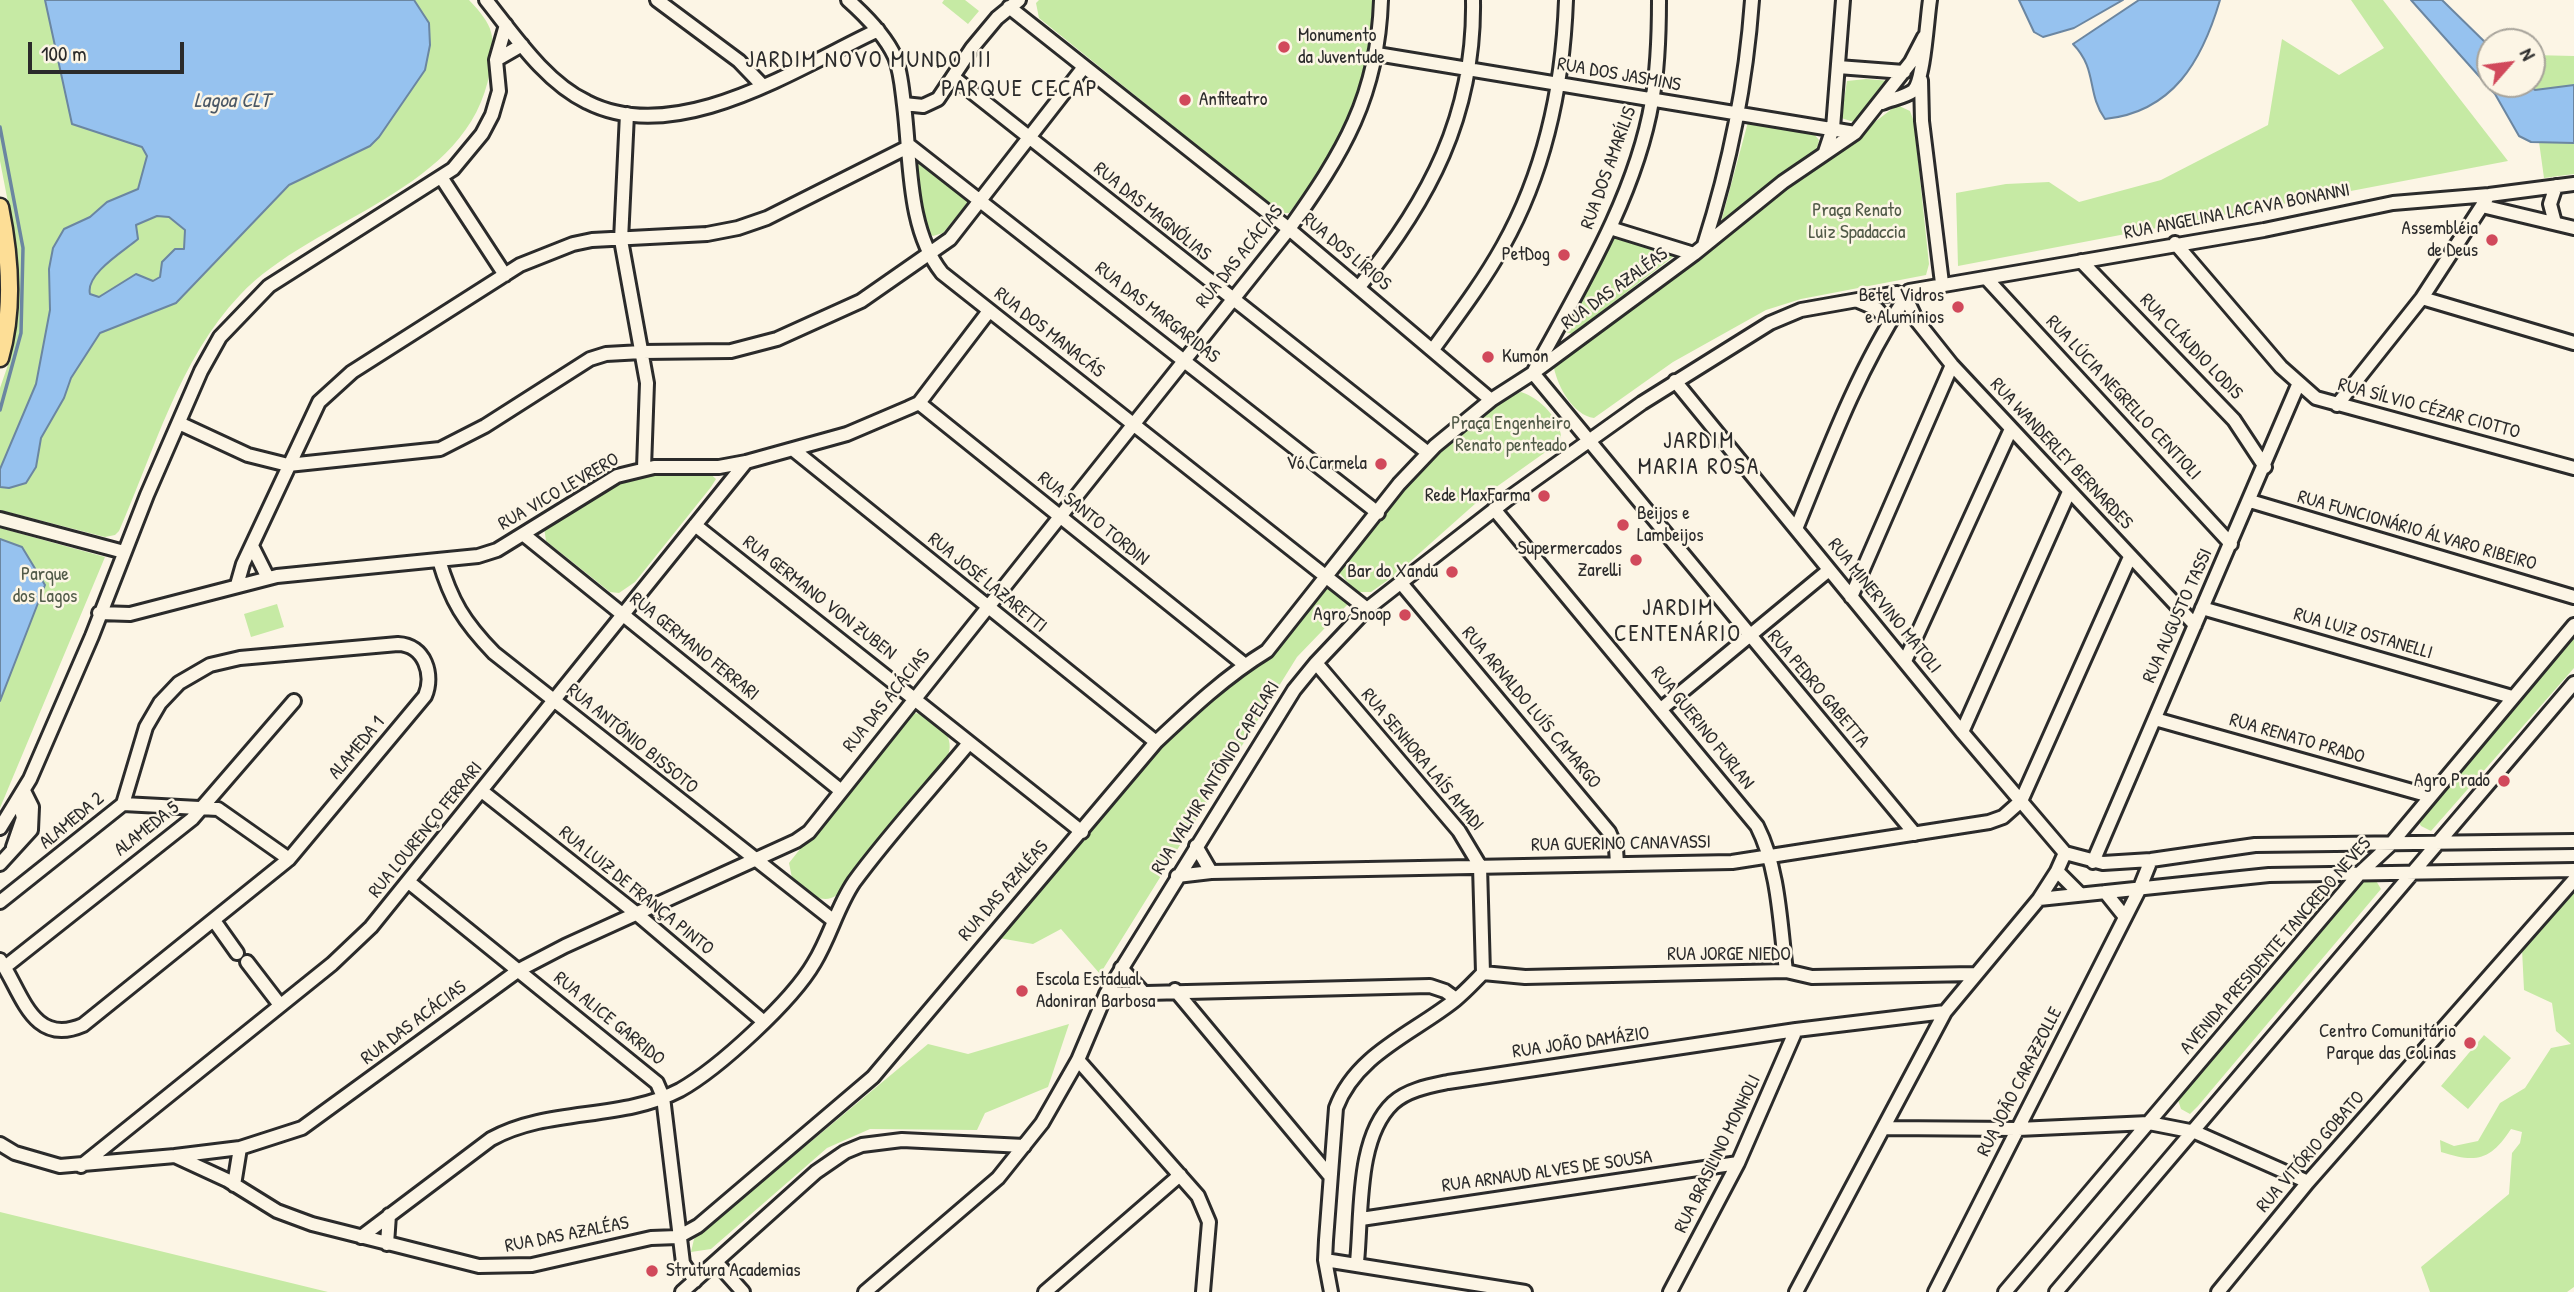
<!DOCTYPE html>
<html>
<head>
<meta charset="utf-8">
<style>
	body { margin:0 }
	#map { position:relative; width:2574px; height:1292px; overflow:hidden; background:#fcf5e5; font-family:"Patrick Hand",sans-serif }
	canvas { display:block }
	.north { position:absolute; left:2476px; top:28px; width:70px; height:70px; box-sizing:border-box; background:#fcf5e5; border:2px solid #a8a49b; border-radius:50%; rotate:62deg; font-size:19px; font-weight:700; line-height:28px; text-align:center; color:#2b2b2b }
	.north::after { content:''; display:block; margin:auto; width:24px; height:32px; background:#d1495b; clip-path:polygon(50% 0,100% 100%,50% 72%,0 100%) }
	.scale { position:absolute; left:28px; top:42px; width:156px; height:32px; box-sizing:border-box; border:4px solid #2b2b2b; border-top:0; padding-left:9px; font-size:21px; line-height:24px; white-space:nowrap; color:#2b2b2b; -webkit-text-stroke:5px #fcf5e5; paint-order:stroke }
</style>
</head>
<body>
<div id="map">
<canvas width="2574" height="1292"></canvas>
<div class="north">N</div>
<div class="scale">100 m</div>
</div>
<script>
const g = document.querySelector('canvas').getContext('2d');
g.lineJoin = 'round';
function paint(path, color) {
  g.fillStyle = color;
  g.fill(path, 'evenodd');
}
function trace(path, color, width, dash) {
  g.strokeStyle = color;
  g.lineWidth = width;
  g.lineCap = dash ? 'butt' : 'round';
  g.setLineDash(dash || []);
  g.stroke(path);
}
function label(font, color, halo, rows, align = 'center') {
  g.font = font + ' "Patrick Hand",sans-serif';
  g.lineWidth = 5;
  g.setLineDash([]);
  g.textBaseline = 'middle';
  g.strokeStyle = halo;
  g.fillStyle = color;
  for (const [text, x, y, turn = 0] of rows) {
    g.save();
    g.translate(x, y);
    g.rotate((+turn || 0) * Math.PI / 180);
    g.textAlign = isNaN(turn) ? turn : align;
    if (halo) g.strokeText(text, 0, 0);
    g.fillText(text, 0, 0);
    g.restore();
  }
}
paint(new Path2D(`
	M0,0H469C494,26 496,36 490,71C469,192 315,216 240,295C179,359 154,452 119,531L115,535L105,537L0,510V388L9,362L17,312L18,277L17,249L0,161Z
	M944,0H965L979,11L968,24L942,3Z
	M1039,0H1376L1380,28L1356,106L1330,159L1289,213H1281L1039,18L1036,3Z
	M2351,0H2383L2508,161L1958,266L1956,193L2006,184L2049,182L2079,202L2161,180L2268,125L2282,39L2339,75L2384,48Z
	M2532,55L2574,56V174L2544,178L2531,84Z
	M1866,79L1891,81L1890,90L1854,122L1841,118L1847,81Z
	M1897,105L1910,111L1914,122L1929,264L1926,275L1801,299L1766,310L1673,362L1594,418C1573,415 1558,387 1554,368Z
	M1748,122L1814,134L1819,140L1817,149L1721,222Z
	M923,161L969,196V201L943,233L933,236L922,229L916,165Z
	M1613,237L1674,256L1572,334L1566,332Z
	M1521,392C1539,397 1563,421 1561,441L1485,495L1395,575L1371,592H1356L1338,571C1388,504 1442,426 1521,392Z
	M706,470L716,479L711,487L635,582L619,593L610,592L546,541L544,527L629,474Z
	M0,528L105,557L0,808Z
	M1328,586L1348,604L1297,657L1100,974L1061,929L1033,944L999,938L1189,711L1272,652Z
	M277,604L284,627L251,637L244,614Z
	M2574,632V668L2431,831L2421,826L2417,819Z
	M914,713C934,715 956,735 948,755L837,895C820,907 805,889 792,878L789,863L903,719Z
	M2375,879L2381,889L2198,1106L2190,1114L2181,1109L2177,1097L2361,880Z
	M2574,891V1287L2567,1292H2430L2421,1267L2509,1194L2512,1153L2520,1143L2522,1132L2511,1129C2490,1161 2476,1163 2441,1152L2440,1140L2454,1146L2478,1141L2500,1103L2525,1088L2551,1048L2571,1044L2556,1031L2552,1003L2524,990L2522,949Z
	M1069,1024L1048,1087L985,1113L977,1130L870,1129L827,1148L711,1249L691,1252L694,1239L928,1044L968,1054Z
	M2484,1035L2511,1058L2468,1109L2441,1086Z
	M0,1212L328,1292H0Z`), '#c6eaa4');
const water = new Path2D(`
	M45,0H414L429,23L430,45L425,70L379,137L370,146L289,185L176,303L100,333L71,378L64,398L41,438L36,467L26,483L9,488L0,487V469L36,384L50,310L49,269L53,248L64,229L90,217L107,202L138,189L147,156L142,147L72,124ZM157,216L169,217L185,230L184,249H175L162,262L160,277L153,281L136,274L99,297L90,294C85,274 124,251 138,239L136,225Z
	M2019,0H2123L2074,28L2043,37L2034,32Z
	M2139,0H2220C2202,61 2173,112 2105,119C2086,92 2098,70 2073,44Z
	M2411,0H2442L2490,47V84H2528L2535,90L2574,85V143L2531,142L2519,136L2495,94Z
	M0,539L22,547L45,585L0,701Z`);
paint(water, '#96c2ef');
trace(water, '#6b86a1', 2);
trace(new Path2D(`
	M0,127L23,248L21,333L0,410`), '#6b86a1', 3.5);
const minor = new Path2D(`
	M486,0C514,35 545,82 587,102C677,148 797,68 878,30
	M657,0L739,61L762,85
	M848,0C866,16 885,35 895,57C901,72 902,89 904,105C911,160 907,229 942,273L1367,609
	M1659,0C1659,32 1658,69 1652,101C1636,196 1578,290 1533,373L1915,834
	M1009,7L1289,229L1491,400
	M1377,54L1855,133
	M496,60L522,45
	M1838,67L1904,72
	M953,77L1428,453
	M1921,80L1922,121L1942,283
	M1882,103C1891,99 1905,97 1913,91C1924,82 1927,18 1930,0
	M904,104L923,106L938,99L972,48L997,18L1019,0
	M627,114L621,240L647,383L644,468
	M1825,152L1833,128L1843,0
	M441,177L505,275
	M2482,206L2574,228
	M2555,223L2550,204L2556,186
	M1610,228L1694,254
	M2175,243L2281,367L2316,398L2574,468
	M1704,245C1730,164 1746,85 1752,0
	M2081,261L2234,420L2265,467
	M1986,278L2231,544
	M1359,287C1429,201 1475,115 1473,0
	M1909,291L2264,230L2393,203L2489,195L2574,184
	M2422,298L2574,343
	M1858,301L1877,309L1889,323
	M1908,302L1917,321L1952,365L2195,625
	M1434,348C1458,315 1483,282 1503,246C1545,171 1563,85 1566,0
	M1675,381L1962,732L2065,853
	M919,403L1245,665
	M2337,405L2422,298L2489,195
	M179,423L248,455L288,465L440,449L485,426L590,359L606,354L642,352L731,351L777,339L861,301L950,239L1084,67
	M795,451L1156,742
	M2250,501L2574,597
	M1494,509L1757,826C1779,869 1780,924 1786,971
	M0,519L124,552
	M695,525L1082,832
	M1796,529C1827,453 1857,372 1902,303
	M523,534L840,790
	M252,546L268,578
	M439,560C451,601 464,622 494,653L834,921
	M1401,583L1609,832L1616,848L1617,864
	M237,585L243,564L319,402L352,372L520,265L573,244L592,240L707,234L738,228L767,218L910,146L1378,513
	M1851,597L1952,365
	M2202,608L2512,697
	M99,613L130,614L277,576L478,556L497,550L617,476L654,467H719L746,462L847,434L908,408L919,403L989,311
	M1905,661L2011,429
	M1316,663L1459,831L1480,866L1483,973
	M1661,709L1829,570
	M2155,719L2430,796
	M1962,732L2069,492
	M483,792L637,914L764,1022
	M0,828L30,779L92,636L147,495L201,371L220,337L269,286L453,169L482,134L492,115L499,91L496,60L506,25
	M1196,846L1211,872
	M13,847L23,818L19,802
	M2093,862L2298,385
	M0,864L31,830L32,807L24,791
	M1177,876L1211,872L1732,862L1989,822L2003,817L2021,801L2130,557
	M410,883L657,1083L663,1097L683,1263L695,1281
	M2105,892L2125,917
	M2079,893L2057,871L2065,853L2103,863L2151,860L2255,845L2574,841
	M2039,899L2269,875L2574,870
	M0,902L123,804L218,809L289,859
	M215,922L237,953
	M0,960C22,992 32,1047 83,1025L289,859L425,696C434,675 425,645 398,644L240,658L210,665L179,683L160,703L146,727L123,804
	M247,962L280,1005
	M5,967L192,819L294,701
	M1121,968L1142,991
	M1483,973L1525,977L1786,971L1812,977L1974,974
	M1175,990L1330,1176
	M1106,994L1430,986L1445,991L1456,999
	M1078,1060L1198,1196L1209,1222L1203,1292
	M1885,1128L2018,1129L2149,1123L2195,1132L2308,1182
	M0,1144L15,1153L60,1166L175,1156L227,1180L277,1211L312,1224L479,1266L532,1265L651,1238L678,1237L698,1226L873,1077L1156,742C1191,709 1226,676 1267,651L1399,484L1435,446L1491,400L1533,373L1694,254L1783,182L1855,133L1911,62L1924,37
	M175,1156L240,1148L302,1128L519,970L565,946L796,841L809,832L1289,229C1343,153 1378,96 1381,0
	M81,1166L332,964L371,927L746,462
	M234,1185L240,1148
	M1361,1219L1738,1163
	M361,1237L491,1139C549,1107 621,1121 680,1090C719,1068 792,1001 814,963C830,937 837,907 854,882C889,834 931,789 969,743
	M387,1244L389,1215
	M1325,1260L1525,1292
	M1357,1262C1362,1214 1356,1138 1393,1103C1407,1090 1429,1086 1448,1082L1796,1030L1945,1012
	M717,1263L743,1292
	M682,1292L816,1172L845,1152L862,1145L902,1140L1024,1146
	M865,1292L998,1178L1042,1123L1078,1060L1106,994L1294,690L1316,663L1367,609L1509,498L1642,403L1770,323L1801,310L1897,293
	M1045,1292L1180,1175
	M1331,1292L1325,1260L1326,1240L1336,1108C1356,1054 1414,1033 1455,1000C1465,992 1474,982 1483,973
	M1670,1292L1738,1163L1796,1030
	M1796,1292L1945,1012L2039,899L2057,871
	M1935,1292L2139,890L2151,860
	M2005,1292L2361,872L2390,845L2574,625
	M2056,1292L2574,683
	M2218,1292L2308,1182L2574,880`);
const major = new Path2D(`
	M0,207C10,256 14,310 0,358`);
trace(minor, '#2b2b2b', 18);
trace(major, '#2b2b2b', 21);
trace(minor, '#fcf5e5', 12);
trace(major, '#fdde96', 16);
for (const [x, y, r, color] of [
	[1284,47,7,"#d1495b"],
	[1185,100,7,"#d1495b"],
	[2492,240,7,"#d1495b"],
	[1564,255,7,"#d1495b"],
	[1958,307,7,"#d1495b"],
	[1488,357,7,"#d1495b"],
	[1381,464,7,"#d1495b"],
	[1544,496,7,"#d1495b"],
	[1623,525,7,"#d1495b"],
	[1636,560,7,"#d1495b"],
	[1452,572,7,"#d1495b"],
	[1405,615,7,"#d1495b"],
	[2504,781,7,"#d1495b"],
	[1022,991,7,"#d1495b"],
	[2470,1043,7,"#d1495b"],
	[652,1271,7,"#d1495b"]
]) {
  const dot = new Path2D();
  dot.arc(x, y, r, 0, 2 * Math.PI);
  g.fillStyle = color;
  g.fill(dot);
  trace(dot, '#fcf5e5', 2.5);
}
label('19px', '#2b2b2b', '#fcf5e5', [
	["Monumento",1298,36,"left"],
	["da Juventude",1298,58,"left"],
	["Anfiteatro",1199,100,"left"],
	["Assembléia",2478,229],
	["de Deus",2478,251],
	["PetDog",1550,255],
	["Betel Vidros",1944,296],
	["e Alumínios",1944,318],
	["Kumon",1502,357,"left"],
	["Vó Carmela",1367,464],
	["Rede MaxFarma",1530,496],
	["Beijos e",1637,514,"left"],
	["Lambeijos",1637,536,"left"],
	["Supermercados",1622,549],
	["Zarelli",1622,571],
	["Bar do Xandu",1438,572],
	["Agro Snoop",1391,615],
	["Agro Prado",2490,781],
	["Escola Estadual",1036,980,"left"],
	["Adoniran Barbosa",1036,1002,"left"],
	["Centro Comunitário",2456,1032],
	["Parque das Colinas",2456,1054],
	["Strutura Academias",666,1271,"left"]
], 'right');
label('19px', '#2b2b2b', '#fcf5e5', [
	["RUA DOS JASMINS",1619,75,10],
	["RUA DOS AMARÍLIS",1609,168,-70],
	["RUA DAS MAGNÓLIAS",1152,212,39],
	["RUA ANGELINA LACAVA BONANNI",2237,212,-11],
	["RUA DOS LÍRIOS",1346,252,40],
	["RUA DAS ACÁCIAS",1240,257,-51],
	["RUA DAS AZALÉAS",1615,289,-36],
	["RUA DAS MARGARIDAS",1157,313,38],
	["RUA DOS MANACÁS",1049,333,38],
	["RUA CLÁUDIO LODIS",2191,347,46],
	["RUA LÚCIA NEGRELLO CENTIOLI",2123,398,47],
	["RUA SÍLVIO CÉZAR CIOTTO",2429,409,15],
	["RUA WANDERLEY BERNARDES",2061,454,47],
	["RUA VICO LEVRERO",559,492,-30],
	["RUA SANTO TORDIN",1093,519,39],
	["RUA FUNCIONÁRIO ÁLVARO RIBEIRO",2417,531,16],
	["RUA JOSÉ LAZARETTI",987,583,39],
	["RUA GERMANO VON ZUBEN",819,598,38],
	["RUA MINERVINO MATOLI",1884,606,51],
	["RUA AUGUSTO TASSI",2178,616,-66],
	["RUA LUIZ OSTANELLI",2363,634,16],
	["RUA GERMANO FERRARI",694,647,39],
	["RUA PEDRO GABETTA",1818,689,50],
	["RUA DAS ACÁCIAS",887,701,-51],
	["RUA ARNALDO LUÍS CAMARGO",1531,708,50],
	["RUA GUERINO FURLAN",1702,728,51],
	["RUA ANTÔNIO BISSOTO",632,739,39],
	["RUA RENATO PRADO",2297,739,16],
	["ALAMEDA 1",357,748,-50],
	["RUA SENHORA LAÍS AMADI",1422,760,50],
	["RUA VALMIR ANTÔNIO CAPELARI",1216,778,-58],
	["ALAMEDA 2",72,821,-40],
	["ALAMEDA 5",147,829,-38],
	["RUA LOURENÇO FERRARI",426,830,-51],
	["RUA GUERINO CANAVASSI",1621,844,-1],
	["RUA LUIZ DE FRANÇA PINTO",636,891,39],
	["RUA DAS AZALÉAS",1004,891,-49],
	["AVENIDA PRESIDENTE TANCREDO NEVES",2276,946,-49],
	["RUA JORGE NIEDO",1729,955],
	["RUA ALICE GARRIDO",609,1019,39],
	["RUA DAS ACÁCIAS",414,1023,-37],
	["RUA JOÃO DAMÁZIO",1581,1043,-8],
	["RUA JOÃO CARAZZOLLE",2020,1082,-63],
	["RUA VITÓRIO GOBATO",2311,1152,-49],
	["RUA BRASILINO MONHOLI",1718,1154,-64],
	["RUA ARNAUD ALVES DE SOUSA",1547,1172,-8],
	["RUA DAS AZALÉAS",567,1235,-11]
]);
label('19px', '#525b49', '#fcf5e5', [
	["Praça Renato",1857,211],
	["Luiz Spadaccia",1857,233],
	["Praça Engenheiro",1511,424],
	["Renato penteado",1511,446],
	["Parque",45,575],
	["dos Lagos",45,597]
]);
label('italic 21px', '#4b5866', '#fcf5e5', [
	["Lagoa CLT",232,101]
]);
g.letterSpacing = '2px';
label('23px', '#2b2b2b', '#fcf5e5', [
	["JARDIM NOVO MUNDO III",869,61],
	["PARQUE CECAP",1020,90],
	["JARDIM",1699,442],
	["MARIA ROSA",1699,468],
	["JARDIM",1678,609],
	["CENTENÁRIO",1678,635]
]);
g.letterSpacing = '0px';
</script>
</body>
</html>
